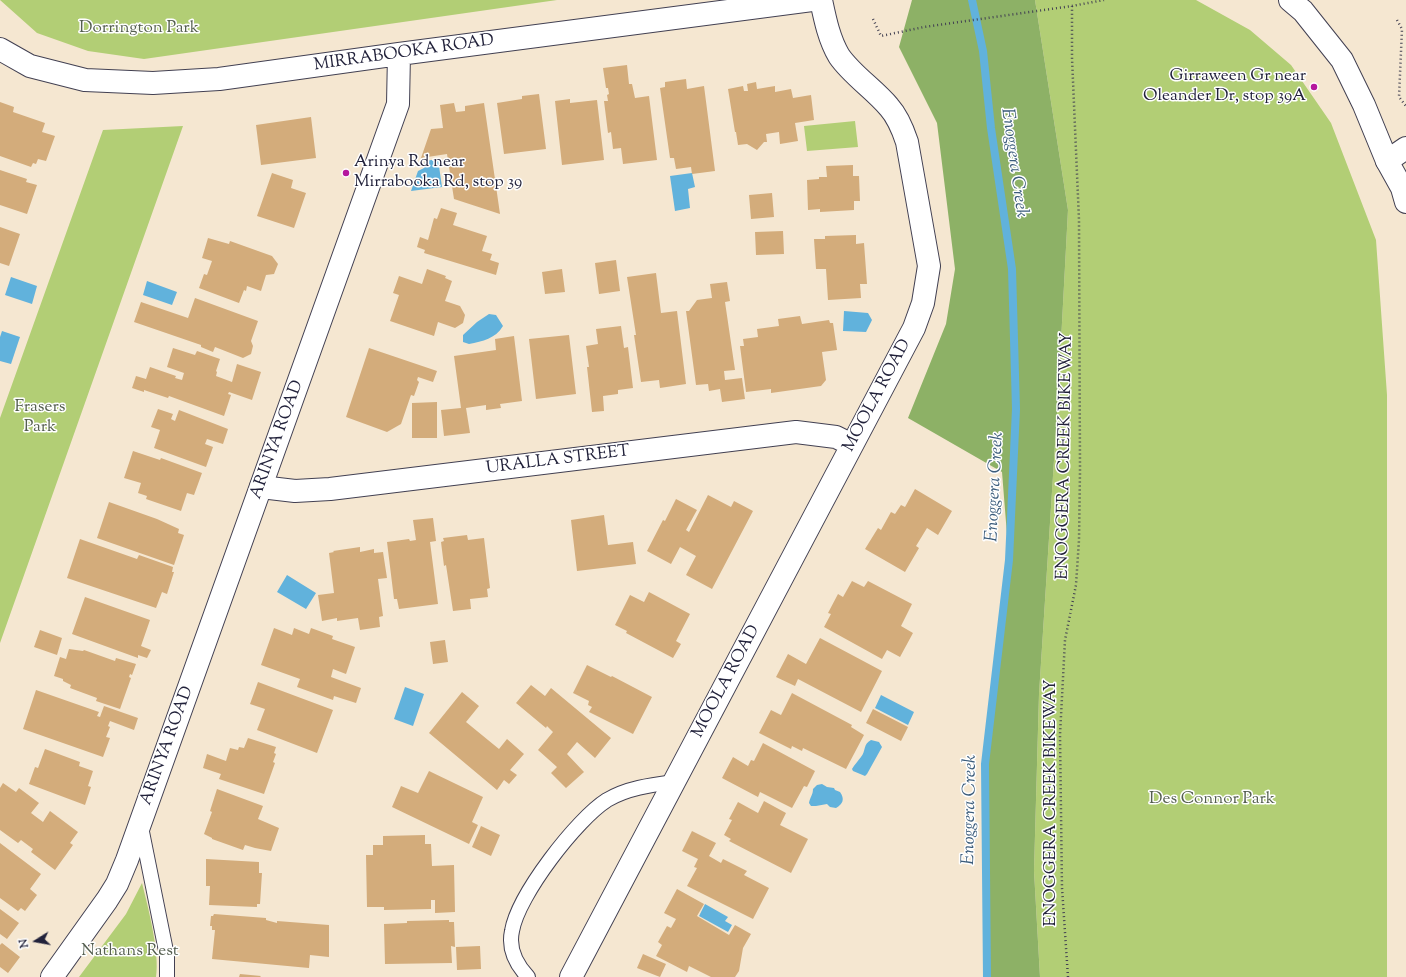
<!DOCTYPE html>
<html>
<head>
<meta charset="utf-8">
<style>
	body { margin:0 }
	#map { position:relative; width:1406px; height:977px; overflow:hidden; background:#f5e7d1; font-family:"Sorts Mill Goudy",serif }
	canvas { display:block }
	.north { position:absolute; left:16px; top:921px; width:40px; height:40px; -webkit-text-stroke:3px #fff; paint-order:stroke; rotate:259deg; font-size:11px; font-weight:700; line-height:16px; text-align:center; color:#22223b }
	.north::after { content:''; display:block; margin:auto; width:14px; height:18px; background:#22223b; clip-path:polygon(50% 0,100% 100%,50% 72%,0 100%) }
</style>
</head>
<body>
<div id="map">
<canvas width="1406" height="977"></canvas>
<div class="north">N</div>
</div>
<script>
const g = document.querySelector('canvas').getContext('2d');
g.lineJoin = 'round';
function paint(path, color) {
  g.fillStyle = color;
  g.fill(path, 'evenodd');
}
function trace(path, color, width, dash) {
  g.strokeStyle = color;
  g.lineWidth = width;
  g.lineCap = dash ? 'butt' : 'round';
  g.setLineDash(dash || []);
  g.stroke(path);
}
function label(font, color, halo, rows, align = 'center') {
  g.font = font + ' "Sorts Mill Goudy",serif';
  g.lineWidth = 3;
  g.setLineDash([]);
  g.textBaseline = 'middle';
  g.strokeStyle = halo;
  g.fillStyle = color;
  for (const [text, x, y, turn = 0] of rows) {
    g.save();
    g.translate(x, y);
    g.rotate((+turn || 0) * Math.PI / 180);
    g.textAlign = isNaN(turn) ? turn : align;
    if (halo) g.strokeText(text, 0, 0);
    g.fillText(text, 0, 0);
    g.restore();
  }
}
paint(new Path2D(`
	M0,0H557L144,59L88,51L37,33Z
	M1035,0H1196L1250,30L1291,65L1331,123L1376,240L1387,395V977H1040L1034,871L1039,694L1058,398L1068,210Z
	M855,121L858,147L807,151L804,126Z
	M183,126L0,643V418L103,130Z
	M142,883C148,907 160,953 156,977H79L126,914Z`), '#b2ce75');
paint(new Path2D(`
	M912,0H1035L1068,210L1058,398L1039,694L1034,871L1040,977H987L985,764L1009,560L1002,472L908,418L946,324L955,269L937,123L899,47Z`), '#8db166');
paint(new Path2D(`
	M438,159L442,187L411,191L418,171L424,168L425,161Z
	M692,173L695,187L688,189L690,208L675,211L670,176Z
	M11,277L37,286L32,304L5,295Z
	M147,281L177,292L172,305L143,295Z
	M844,311L868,313L872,320L866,332L843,331Z
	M489,314L496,315L503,326C495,339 483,341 469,344L463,342V335L477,322Z
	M2,331L20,337L11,364L0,361V337Z
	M287,575L316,593L306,609L277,592Z
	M405,687L424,694L413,726L394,719Z
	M881,695L914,712L908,725L875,708Z
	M871,740L879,742L882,747L867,774L865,776L853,771L852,769C855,764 858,761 861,757C866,751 863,744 871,740Z
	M822,784L827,787L834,788L835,790L840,792C845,799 843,804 836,808L830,807L827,804L816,806H811L809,803C810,797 813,795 813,789L817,785Z
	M705,904L728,917L725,921L732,925L728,932L699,916Z`), '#61b2dc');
trace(new Path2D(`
	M972,0L983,51L991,128L1012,269L1016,409L1009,560L985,764L987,977`), '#61b2dc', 8);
paint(new Path2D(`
	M627,65L629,84H632L635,98L649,96L657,160L623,164L621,148L613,149L611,132L608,133L604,101H608L607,95L609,94L608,88H606L603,68Z
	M686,79L687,89L704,86L715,171L692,174L691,167L676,169L674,158H670L660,88L665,87V82Z
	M756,82L757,89L775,86V92L791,89L793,98L811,95L814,120L795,123L798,141L780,144L779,132L766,134L767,142H764L757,150L747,144L738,145L736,132H735L728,89L743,86L744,91H748L747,84Z
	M539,94L546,149L504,154L497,103L522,99V96Z
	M570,99V103L597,100L604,160L562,165L555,101Z
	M0,102L14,107L13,112L45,123L42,132L55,136L46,161L38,159L36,164L33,163L31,167L0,156Z
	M454,103L456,112L465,111V106L484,103L500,214L454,199L447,154L421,158L431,129L443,128L440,105Z
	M311,117L316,158L261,165L256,125Z
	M853,165V176H859L860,201H854V210L820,212V209L808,210L807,180L819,179V177H827L826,166Z
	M0,170L27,179L26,182L37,185L27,214L0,205Z
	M272,173L293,180L291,188L306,193L294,228L257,216Z
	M772,193L774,217L751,219L749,195Z
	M441,208L457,213L453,225L487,236L482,251L492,254L490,260L499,263L496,275L424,253L425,250L417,247L420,237L428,240L434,218L437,219Z
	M0,227L20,234L9,266L0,263Z
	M783,231L784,254L756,255L755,232Z
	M856,235V244L864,243L867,284H860L861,298L828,300L826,269H816L814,239H825V236Z
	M208,238L229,244L230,241L272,256L278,264L274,274L266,275L261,291L247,286L246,291L244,290L239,303L199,288L204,274L207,275L212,261L202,258Z
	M616,260L620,291L599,294L595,263Z
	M427,269L446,276L445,278L452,281L445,301L460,306L465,315L463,323L455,328L438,322L434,336L390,321L399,295L393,293L399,276L422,284Z
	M562,269L565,292L545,294L542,272Z
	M656,273L661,313L677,311L686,384L660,388L659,380L641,382L634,335H636L627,277Z
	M727,282L730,301L725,302L735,370L724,371L725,380L742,378L745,399L722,402L720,389L709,391L708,384L696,385L686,311H689L697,300L712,298L710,284Z
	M195,298L258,321L251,341L253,346L251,354L243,358L215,347L213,352L201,347V345L134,322L141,302L188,318Z
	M800,316L802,324L829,320L830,323H833L837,350L822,352L826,380L821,386L771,393V389L746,392L740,346H744L743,339L758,337L757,329L779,326L778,319Z
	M621,326L624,348L628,347L633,388L618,390V394L603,396L604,411L592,412L587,367H589L586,346L598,344L596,329Z
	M569,335L576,394L536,399L529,339Z
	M514,336L522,401L500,404L501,408L486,410V405L466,408L470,433L444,436L441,410L461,408L454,356L496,350L495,339Z
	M173,348L195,355L197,351L220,359L216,371L217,372L216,376L232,382L237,364L261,372L252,400L229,392L228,394L231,395L224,416L169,396L168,398L144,390V392L132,388L136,376L146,379L150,367L176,376L175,378L182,380L184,373L167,367Z
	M369,348L437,371L433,382L418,377L417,380L419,382L414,396L411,395L401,424L387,432L346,417Z
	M437,402V438H412V403Z
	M158,409L173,414L171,419L175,421L179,410L228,429L223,444L207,439L205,444L213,447L206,467L154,448L160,430L151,427Z
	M133,451L160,460L161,458L202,473L194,495L187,493L181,511L146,499L147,496L138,493L141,483L124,478Z
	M915,489L952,511L938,535L927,528L916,546L919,548L905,572L865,549L878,528L881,530L891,512L895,514L901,505L905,507Z
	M708,495L731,507L734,501L753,511L712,589L686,575L696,556L680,547L671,564L647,551L663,520L665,521L676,499L697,510L686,530L689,532Z
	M109,502L157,519L179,529L178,533L184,535L174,565L97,538Z
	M604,515L608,545L633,542L636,564L577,571L571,520Z
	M433,518L436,541L430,542L438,604L399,609L397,599H394L387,542L409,539L410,541L416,540L413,520Z
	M467,535L468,540L484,538L490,588L487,589L488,597L470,599L471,609L453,611L446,565L444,566L441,542L444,541L443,538Z
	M80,539L137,559L139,555L173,567L172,572H174L167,594L162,592L156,608L67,578Z
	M360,547V552L374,549V553L383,552L387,578L378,579L383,616L379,617L380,627L360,630L358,618L337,621V618L322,621L318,595L334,593L329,553L334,552L333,551Z
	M852,581L864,587L868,581L912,604L901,626L913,633L900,657L887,650L882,659L824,627L831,614L828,613L838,594L843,597Z
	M649,592L690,614L676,641L681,644L673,658L626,633L627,631L615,625L630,595L644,602Z
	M85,597L150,620L141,646L151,650L147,658L138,655V658L72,634Z
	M274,628L292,635L294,628L309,634L311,628L333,636L332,639L355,647L346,674L333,669L331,677L361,688L356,703L334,696L333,700L297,687L300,679L261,665Z
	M40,630L62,638L57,655L34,647Z
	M820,638L882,671L861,712L798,679L795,686L776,677L788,654L806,664Z
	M445,640L448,662L433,664L430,642Z
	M69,649L83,651L84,650L115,661L116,658L136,664L132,675L130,674L129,677L131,678L120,709L96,701L97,698L70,688L71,685L63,681V679L54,676L60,657L66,659Z
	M587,665L611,677L612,676L652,697L633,734L589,712L592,707L588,705L589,701L573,693Z
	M258,682L333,710L317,753L257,730L265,709L250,704Z
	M531,685L545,696L551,688L611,738L595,758L577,742L567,754L584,772L566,788L551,773L557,767L538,750L553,732L547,726L546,728L516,703Z
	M36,690L99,712L97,716L100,717L104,706L138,718L134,730L110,721L108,726L110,727L106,737L110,738L103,757L23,729Z
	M462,692L479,706L466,722L499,749L507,739L524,754L510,770L517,775L509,784L504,780L497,790L429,733Z
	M792,693L852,725L851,727L864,735L846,769L803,748L802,751L792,746L791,749L759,733L771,710L781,715Z
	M873,709L908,727L901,741L866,723Z
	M248,738L276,747L274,753L276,754L273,762L275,763L264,794L219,779L221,774L203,768L207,754L226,761L230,748L238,750L239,747L244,748Z
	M763,743L815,771L807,787L804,786L792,808L760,792L758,797L722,778L733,757L748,766L751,760L754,761Z
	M45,749L80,762L79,766L93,771L88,786L91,787L85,805L29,784L35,767L38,768Z
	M429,771L483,797L472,822L478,825L469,844L392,807L401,786L418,793Z
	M3,783L16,792L19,788L39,803L31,813L43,822L50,811L78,832L70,843L73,845L55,870L31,852L33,849L21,840L18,843L0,830V788Z
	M217,789L263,806L258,819L279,828L271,851L255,848L245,845L243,850L212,839V838L204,834L212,812L210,811Z
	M764,801L786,813L780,825L808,839L791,873L729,841L731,839L724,835L732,820L729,819L738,802L758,813Z
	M481,826L500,835L491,856L472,847Z
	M692,831L716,843L709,856L721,863L723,859L747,871L744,875L769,888L753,919L687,886L697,868L694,867L698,859L682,851Z
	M425,835V844H431L432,866L454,865L455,912L435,913V900H431V909L384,910V907H367L366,855H373V845H383V836Z
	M0,843L41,874L30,889L37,895L25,911L21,908L18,911L0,898Z
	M206,859L259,862V873H262L260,904H257V907L209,905L210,886H206Z
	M677,889L704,904L697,916L729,935L735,925L751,934L743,948L739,971L735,977H711L689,966L687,972L656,956L662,945L658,942L667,926L671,928L676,919L664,913Z
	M0,909L19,923L7,939L0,934Z
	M214,914L266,918V920L277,923V921L329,925V957L310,955L309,968L212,959L215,930H212V926H210L211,916H213Z
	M449,920V922H454L455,947L451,946L452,963L385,964L384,924L407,923V921Z
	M2,943L20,957L8,973L0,967V945Z
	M480,946L481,969L457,970L456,947Z
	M643,954L666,964L660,977L637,968Z
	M240,974L261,976L260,977H239Z`), '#d3ac7b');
const service = new Path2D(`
	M141,827L167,956V977
	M528,977C516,964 508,949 512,931C518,895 577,819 607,800C627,788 651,785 674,782`);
const minor = new Path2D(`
	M1387,161L1406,148
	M261,487L295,491L330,489L796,432L836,437L852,445
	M571,977L914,328L923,303L929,266L907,142C903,130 898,117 889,107C874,89 852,75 839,56C829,39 825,19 821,0`);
const tertiary = new Path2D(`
	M1290,0L1303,11L1342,60L1364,105L1387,161L1402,188L1406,202
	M0,49L30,66L85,80L153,83L219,79L399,54L812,0
	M52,977L107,900L117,884L127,860L398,104L399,54`);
trace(service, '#424052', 16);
trace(minor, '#424052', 24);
trace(tertiary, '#424052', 24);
trace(new Path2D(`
	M873,19L881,36L924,27L1072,6L1104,0
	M1397,20L1402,29L1399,97L1406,106
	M1068,977L1062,888L1060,735L1065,640L1076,585L1079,540L1080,471L1079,220L1072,58V6`), '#424052', 2.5, [1, 3]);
trace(service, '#fff', 14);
trace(minor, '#fff', 22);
trace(tertiary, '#fff', 22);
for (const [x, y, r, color] of [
	[1314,87,4,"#b5179e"],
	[346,173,4,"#b5179e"]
]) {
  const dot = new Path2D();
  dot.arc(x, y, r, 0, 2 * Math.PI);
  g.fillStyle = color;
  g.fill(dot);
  trace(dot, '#fff', 1.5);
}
label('17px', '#545e4f', '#fff', [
	["Dorrington Park",139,29],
	["Frasers",40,408],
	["Park",40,428],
	["Des Connor Park",1212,800],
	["Nathans Rest",130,952]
]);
label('17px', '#22223b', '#fff', [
	["MIRRABOOKA ROAD",404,54,-8],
	["MOOLA ROAD",878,396,-62],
	["ARINYA ROAD",278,440,-70],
	["ENOGGERA CREEK BIKEWAY",1066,456,-89],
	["URALLA STREET",558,461,-7],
	["MOOLA ROAD",727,682,-62],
	["ARINYA ROAD",168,746,-70],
	["ENOGGERA CREEK BIKEWAY",1052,803,-90]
]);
label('17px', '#22223b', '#fff', [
	["Girraween Gr near",1306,77],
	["Oleander Dr, stop 39A",1306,97],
	["Arinya Rd near",354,163,"left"],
	["Mirrabooka Rd, stop 39",354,183,"left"]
], 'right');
label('italic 18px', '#3b5c7b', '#fff', [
	["Enoggera Creek",1013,163,82],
	["Enoggera Creek",996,487,-87],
	["Enoggera Creek",971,810,-89]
]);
</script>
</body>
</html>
